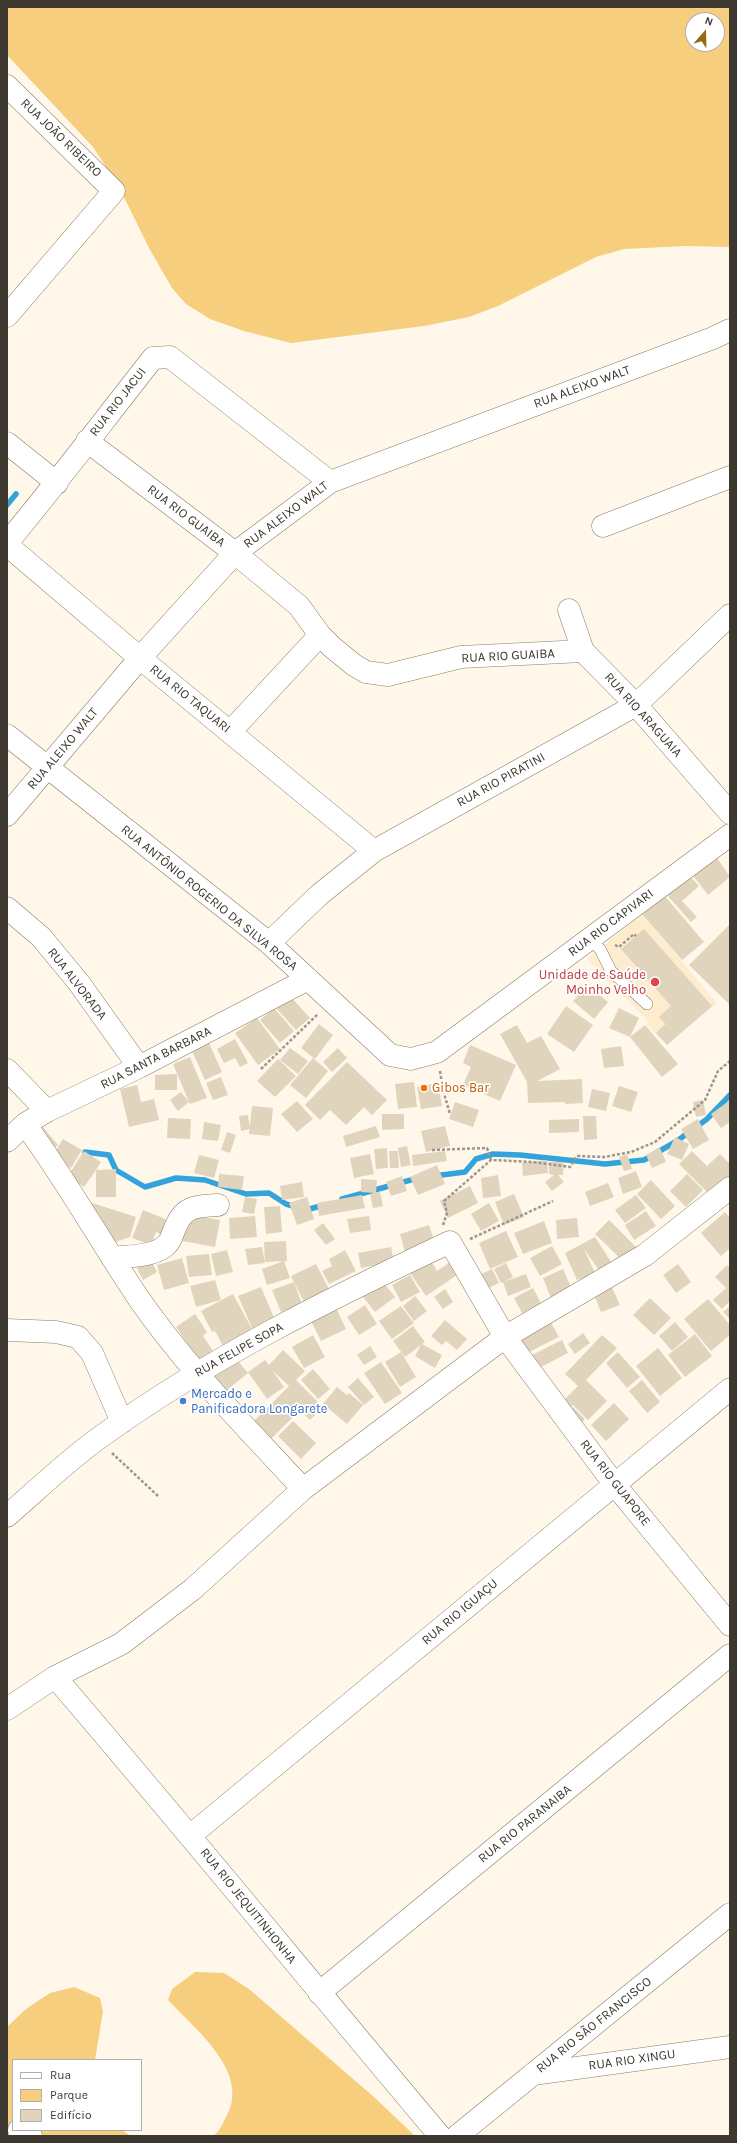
<!DOCTYPE html>
<html>
<head>
<meta charset="utf-8">
<style>
	body { margin:0 }
	#map { position:relative; width:737px; height:2143px; overflow:hidden; background:#fff7e9; font-family:Karla,sans-serif }
	canvas { display:block }
	.frame { position:absolute; inset:0; border:8px solid #3d382f; pointer-events:none }
	.legend { position:absolute; left:12px; top:2059px; width:130px; height:72px; box-sizing:border-box; background:#fff; border:1px solid #b1afac; margin:0; padding:5px 7px; list-style:none; font-size:12px; color:#3d382f }
	.legend li { display:flex; align-items:center; gap:8px; height:20px }
	.legend b { width:20px; border:1px solid #b1afac }
	.north { position:absolute; left:685px; top:12px; width:40px; height:40px; box-sizing:border-box; background:#fff; border:1px solid #b1afac; border-radius:50%; rotate:20deg; font-size:11px; font-weight:700; line-height:16px; text-align:center; color:#3d382f }
	.north::after { content:''; display:block; margin:auto; width:14px; height:18px; background:#936b14; clip-path:polygon(50% 0,100% 100%,50% 72%,0 100%) }
</style>
</head>
<body>
<div id="map">
<canvas width="737" height="2143"></canvas>
<div class="frame"></div>
<ul class="legend">
<li><b style="height:5px;background:#fff"></b>Rua</li>
<li><b style="height:11px;background:#f6ce7d"></b>Parque</li>
<li><b style="height:11px;background:#e1d4bd"></b>Edifício</li>
</ul>
<div class="north">N</div>
</div>
<script>
const g = document.querySelector('canvas').getContext('2d');
g.lineJoin = 'round';
function paint(path, color) {
  g.fillStyle = color;
  g.fill(path, 'evenodd');
}
function trace(path, color, width, dash) {
  g.strokeStyle = color;
  g.lineWidth = width;
  g.lineCap = dash ? 'butt' : 'round';
  g.setLineDash(dash || []);
  g.stroke(path);
}
function label(font, color, halo, rows, align = 'center') {
  g.font = font + ' Karla,sans-serif';
  g.lineWidth = 3.5;
  g.setLineDash([]);
  g.textBaseline = 'middle';
  g.strokeStyle = halo;
  g.fillStyle = color;
  for (const [text, x, y, turn = 0] of rows) {
    g.save();
    g.translate(x, y);
    g.rotate((+turn || 0) * Math.PI / 180);
    g.textAlign = isNaN(turn) ? turn : align;
    if (halo) g.strokeText(text, 0, 0);
    g.fillText(text, 0, 0);
    g.restore();
  }
}
paint(new Path2D(`
	M642,914L717,1003L667,1045L647,1025V1020L587,959Z`), '#fdedce');
paint(new Path2D(`
	M7,7H730V247L686,246L624,249L596,257L498,306L469,317L424,326L291,343L244,331L210,319L186,304L172,288L149,248L118,185L93,147L7,55ZM693,20H717V44H693Z
	M195,1972L224,1973L249,1989L374,2097L415,2136H213C219,2132 222,2125 225,2119C253,2074 196,2030 168,2000L172,1989Z
	M74,1987L100,1998L103,2011L95,2060H13V2130H122L131,2136H14L7,2131V2027L26,2009L50,1993Z`), '#f6ce7d');
trace(new Path2D(`
	M7,505L16,494
	M85,1152L109,1155L116,1170L145,1187L176,1178L205,1180L246,1194L269,1193L286,1204L296,1207
	M434,1176L465,1172L476,1159L493,1154L520,1155L605,1164L644,1160L677,1141L707,1119L730,1095
	M342,1199L418,1178
	M306,1210L324,1205`), '#33a4db', 5.5);
paint(new Path2D(`
	M715,855L730,877L708,895L691,873Z
	M688,874L699,886L682,901L697,917L691,922L666,894Z
	M664,895L704,942L682,960L642,914Z
	M730,924V1005L689,965Z
	M644,929L712,1006L667,1045L656,1033L665,1024L672,1031L659,1017L671,1006L621,949Z
	M588,985L608,1002L594,1019L573,1001Z
	M290,996L310,1018L296,1030L276,1008Z
	M566,1006L593,1025L574,1052L547,1034Z
	M274,1008L294,1031L280,1043L260,1020Z
	M619,1008L639,1018L630,1037L645,1025L678,1064L662,1077L630,1037L609,1028Z
	M257,1018L280,1049L258,1065L235,1033Z
	M319,1024L333,1035L315,1059L301,1048Z
	M517,1025L527,1043L541,1036L560,1069L537,1081L582,1079L583,1103L565,1104V1102L528,1103L527,1082L500,1034Z
	M235,1039L248,1063L240,1067L235,1058L224,1063L217,1049Z
	M209,1043L222,1072L205,1080L192,1051Z
	M470,1045L516,1065L500,1101L463,1085L471,1067L463,1063Z
	M621,1046L624,1066L604,1068L601,1049Z
	M290,1048L308,1061L298,1074L280,1060Z
	M338,1048L347,1058L332,1072L323,1062Z
	M190,1057L207,1098L190,1104L189,1102L178,1111L170,1100L181,1092L189,1102L173,1064Z
	M313,1058L328,1071L306,1098L290,1085Z
	M278,1059L296,1076L275,1097L257,1081Z
	M347,1062L387,1100L372,1115L364,1107L346,1125L330,1110L320,1120L305,1105Z
	M177,1074V1090H155V1075Z
	M221,1077L228,1095L213,1100L206,1083Z
	M414,1082L417,1107L398,1109L395,1084Z
	M438,1083L442,1106L421,1109L417,1087Z
	M137,1085L141,1102L154,1099L159,1120L129,1127L120,1089Z
	M619,1086L638,1092L631,1112L612,1106Z
	M592,1089L610,1093L606,1111L588,1107Z
	M703,1100L706,1115L696,1117L693,1102Z
	M297,1101L313,1119L297,1132L281,1114Z
	M729,1101L730,1122L721,1128L711,1114Z
	M455,1102L479,1110L473,1127L449,1119Z
	M252,1106L273,1108L270,1136L249,1134Z
	M382,1114H404V1129L382,1130Z
	M248,1115L250,1129L241,1131L239,1116Z
	M583,1116H596L597,1139L584,1140Z
	M168,1118L191,1119L190,1139L167,1138Z
	M579,1119V1132L549,1133V1120Z
	M698,1119L709,1140L693,1149L681,1129Z
	M204,1122L221,1125L218,1141L202,1139Z
	M42,1126L58,1145L49,1151L34,1133Z
	M376,1126L380,1137L346,1147L343,1136Z
	M445,1126L450,1146L426,1152L421,1131Z
	M227,1132L236,1135L230,1153L221,1150Z
	M675,1137L689,1144L682,1160L667,1154Z
	M63,1139L82,1150L71,1168L52,1157Z
	M407,1146L411,1165L401,1167L398,1148Z
	M387,1148L388,1168L376,1169L374,1149Z
	M660,1148L666,1162L652,1168L646,1155Z
	M84,1151L101,1162L96,1170L116,1169V1197H96V1170L84,1187L68,1176Z
	M389,1151H398L399,1168H390Z
	M445,1151L447,1161L413,1166L412,1155Z
	M692,1151L707,1166L720,1154L730,1164V1184L715,1200L679,1164Z
	M370,1154L374,1174L354,1178L350,1158Z
	M627,1154L632,1169L624,1171L619,1157Z
	M199,1155L219,1160L214,1178L194,1173Z
	M547,1160L548,1173L523,1176L522,1163Z
	M549,1162H564L563,1175H558L564,1182L552,1191L545,1182L554,1175L549,1174Z
	M437,1165L445,1184L418,1195L410,1177Z
	M636,1171L642,1187L623,1194L618,1178Z
	M219,1174L244,1176L242,1190L218,1187Z
	M687,1174L703,1190L686,1207L670,1191Z
	M498,1175L501,1196L483,1198L481,1178Z
	M402,1176L407,1191L391,1196L386,1182Z
	M361,1179L377,1180L376,1193L380,1192L383,1206L373,1208L370,1194L375,1193L361,1192Z
	M651,1180L675,1206L661,1219L637,1194Z
	M302,1182L304,1197L282,1200L280,1186Z
	M608,1183L614,1197L590,1206L585,1192Z
	M470,1186L478,1203L448,1218L440,1201Z
	M514,1194L524,1217L504,1225L495,1202Z
	M362,1195L365,1208L319,1216L317,1203Z
	M636,1195L646,1208L625,1223L615,1210Z
	M245,1197L257,1199L254,1214L242,1212Z
	M307,1197L314,1219L297,1225L289,1203Z
	M89,1202L136,1217L130,1237L115,1242Z
	M489,1203L499,1221L481,1231L471,1214Z
	M280,1206L282,1232L266,1234L264,1207Z
	M143,1210L168,1220L162,1235L156,1232L151,1245L132,1238Z
	M646,1211L656,1226L634,1240L625,1225Z
	M725,1212L730,1218V1248L721,1256L701,1233Z
	M186,1214L220,1220L215,1247L182,1241Z
	M255,1216L257,1237L230,1239L229,1218Z
	M369,1216L371,1230L350,1233L347,1219Z
	M577,1218L579,1237L557,1239L556,1220Z
	M609,1220L637,1248L624,1262L595,1234Z
	M544,1221L552,1243L523,1254L514,1233Z
	M323,1223L335,1239L326,1245L314,1230Z
	M429,1225L435,1243L405,1252L400,1234Z
	M506,1231L518,1257L490,1269L479,1243Z
	M595,1237L615,1268L603,1276L584,1249L595,1273L577,1280L565,1253Z
	M286,1241L287,1261L265,1262L264,1242Z
	M552,1246L562,1264L540,1276L530,1258Z
	M262,1247L265,1263L248,1265L245,1249Z
	M391,1247L394,1262L361,1268L358,1253Z
	M227,1250L233,1272L216,1276L211,1254Z
	M345,1250L356,1271L329,1284L322,1271L332,1266L329,1259Z
	M209,1254L212,1275L189,1277L186,1256Z
	M182,1258L189,1283L164,1290L157,1265Z
	M430,1259L437,1271L449,1263L457,1275L426,1296L410,1273Z
	M151,1260L157,1272L143,1280L137,1268Z
	M284,1261L290,1278L267,1285L262,1269Z
	M506,1263L513,1277L501,1283L494,1269Z
	M316,1264L329,1289L304,1302L291,1276Z
	M678,1264L691,1282L676,1293L663,1275Z
	M727,1265L730,1268V1301L722,1309L713,1300L726,1288L715,1277Z
	M492,1269L499,1283L482,1291L475,1277Z
	M563,1269L572,1289L551,1298L543,1278Z
	M526,1274L531,1287L508,1296L503,1282Z
	M410,1275L420,1292L401,1302L392,1285Z
	M215,1280L221,1300L196,1307L190,1286Z
	M294,1282L302,1304L281,1312L272,1290Z
	M383,1282L395,1297L375,1312L363,1297Z
	M611,1285L620,1305L601,1312L593,1292Z
	M261,1287L275,1320L253,1330L238,1296Z
	M533,1288L541,1303L522,1313L514,1298Z
	M445,1289L453,1302L443,1309L434,1297Z
	M233,1294L253,1331L223,1346L215,1331L212,1332L201,1311Z
	M415,1296L427,1311L414,1321L403,1306Z
	M650,1298L671,1318L654,1335L633,1315Z
	M708,1299L730,1325V1335L711,1351L684,1319Z
	M365,1305L377,1324L359,1335L347,1317Z
	M335,1306L346,1329L321,1341L310,1319Z
	M401,1306L414,1323L392,1339L379,1321Z
	M730,1306V1319L723,1312Z
	M195,1314L207,1332L203,1336L213,1351L199,1361L176,1327Z
	M548,1317L559,1337L521,1356L511,1336Z
	M445,1320L467,1339L457,1350L446,1341L442,1345L431,1336Z
	M675,1322L688,1337L672,1351L659,1336Z
	M413,1326L425,1342L422,1344L442,1355L435,1368L415,1356L421,1345L405,1357L393,1341Z
	M583,1333L590,1343L575,1354L568,1344Z
	M695,1334L712,1356L685,1377L668,1355Z
	M313,1335L325,1357L304,1368L292,1347Z
	M602,1335L617,1348L586,1380L607,1401L588,1420L573,1405L566,1412L559,1405L578,1386L565,1374Z
	M562,1340L568,1353L537,1369L530,1356Z
	M370,1346L377,1357L364,1365L357,1355Z
	M658,1348L682,1378L660,1396L636,1366Z
	M283,1350L305,1371L296,1380L323,1407L310,1420L300,1410L270,1440L253,1422L289,1386L273,1371L284,1387L267,1399L248,1372L265,1360L269,1365Z
	M401,1352L416,1377L400,1387L385,1362Z
	M618,1352L640,1377L627,1388L606,1363Z
	M233,1355L248,1373L226,1391L211,1374Z
	M381,1362L402,1393L385,1404L364,1373Z
	M313,1369L330,1389L318,1399L301,1380Z
	M358,1378L374,1397L364,1405L348,1387Z
	M642,1380L660,1402L647,1413L629,1391Z
	M337,1387L347,1395L349,1393L363,1405L347,1424L323,1404Z
	M614,1403L629,1419L606,1441L591,1425Z
	M573,1407L585,1419L579,1426L566,1413Z
	M293,1421L316,1443L301,1459L278,1436Z`), '#e1d4bd');
const lane = new Path2D(`
	M589,939L600,949L611,971L647,1004`);
const street = new Path2D(`
	M7,86L114,191L7,316
	M87,441L235,553L299,606L320,635L332,647L354,665L366,672L388,675L461,657L583,651
	M7,443L57,483
	M603,526L730,477
	M7,543C57,483 104,420 153,358L170,357L330,482
	M7,545L140,658L374,851
	M569,610L583,651L636,705L730,813
	M230,732L320,635
	M7,735L269,943L390,1055L411,1059L437,1052L730,835
	M7,815L140,658L235,553L330,482L713,338L730,330
	M7,908L41,937L79,983L139,1067
	M269,943L319,895L374,851L636,705L730,615
	M7,1070L47,1111
	M25,1124C66,1180 100,1241 139,1299C187,1368 246,1427 303,1489
	M7,1141L25,1124L47,1111L139,1067L308,979
	M112,1258C129,1256 157,1257 168,1243C172,1239 173,1231 176,1226C184,1205 199,1206 218,1205
	M7,1330L56,1332L78,1337L92,1353L122,1422
	M7,1516C37,1490 67,1461 99,1438C208,1359 329,1299 450,1242L505,1337L615,1485L730,1625
	M55,1677C185,1828 311,1983 440,2136
	M7,1709L55,1677L121,1644L193,1589L303,1489L505,1337L645,1255L730,1188
	M191,1835L730,1389
	M319,1993L730,1655
	M533,2074L730,2047
	M457,2136L730,1914`);
const secondary = new Path2D(`
	M19,2130L31,2136`);
trace(lane, '#887d67', 12);
trace(street, '#887d67', 23);
trace(secondary, '#887d67', 23);
trace(new Path2D(`
	M615,945L619,947L634,934L636,936
	M261,1069L318,1014
	M440,1071L443,1090L450,1114
	M432,1150L487,1148L491,1160
	M443,1225L447,1213L444,1201L491,1160L533,1162L570,1167L577,1156L604,1157L631,1152L655,1142L705,1100L718,1071L730,1061
	M470,1239L553,1201
	M112,1453L158,1496`), '#9d968b', 2.5, [3, 2]);
trace(lane, '#fff', 11);
trace(street, '#fff', 22);
trace(secondary, '#fff', 22);
for (const [x, y, r, color] of [
	[655,982,5,"#e0444e"],
	[424,1088,4,"#e8710a"],
	[183,1401,4,"#3f7fe0"]
]) {
  const dot = new Path2D();
  dot.arc(x, y, r, 0, 2 * Math.PI);
  g.fillStyle = color;
  g.fill(dot);
  trace(dot, '#fff', 1.5);
}
label('13px', '#3d382f', '#fff', [
	["RUA JOÃO RIBEIRO",61,138,44],
	["RUA ALEIXO WALT",582,387,-20],
	["RUA RIO JACUI",118,402,-52],
	["RUA ALEIXO WALT",286,515,-37],
	["RUA RIO GUAIBA",186,516,37],
	["RUA RIO GUAIBA",508,656,-3],
	["RUA RIO TAQUARI",190,699,39],
	["RUA RIO ARAGUAIA",643,715,48],
	["RUA ALEIXO WALT",63,749,-50],
	["RUA RIO PIRATINI",501,780,-29],
	["RUA ANTÔNIO ROGERIO DA SILVA ROSA",209,898,39],
	["RUA RIO CAPIVARI",611,923,-37],
	["RUA ALVORADA",77,984,52],
	["RUA SANTA BARBARA",156,1058,-27],
	["RUA FELIPE SOPA",239,1350,-29],
	["RUA RIO GUAPORE",615,1483,52],
	["RUA RIO IGUAÇU",460,1612,-40],
	["RUA RIO PARANAIBA",525,1824,-39],
	["RUA RIO JEQUITINHONHA",248,1906,51],
	["RUA RIO SÃO FRANCISCO",594,2025,-39],
	["RUA RIO XINGU",632,2060,-8]
]);
label('13px', '#be3a42', '#fff', [
	["Unidade de Saúde",646,975],
	["Moinho Velho",646,990]
], 'right');
label('13px', '#c56008', '#fff', [
	["Gibos Bar",432,1088]
], 'left');
label('13px', '#366cbe', '#fff', [
	["Mercado e",191,1394],
	["Panificadora Longarete",191,1409]
], 'left');
</script>
</body>
</html>
